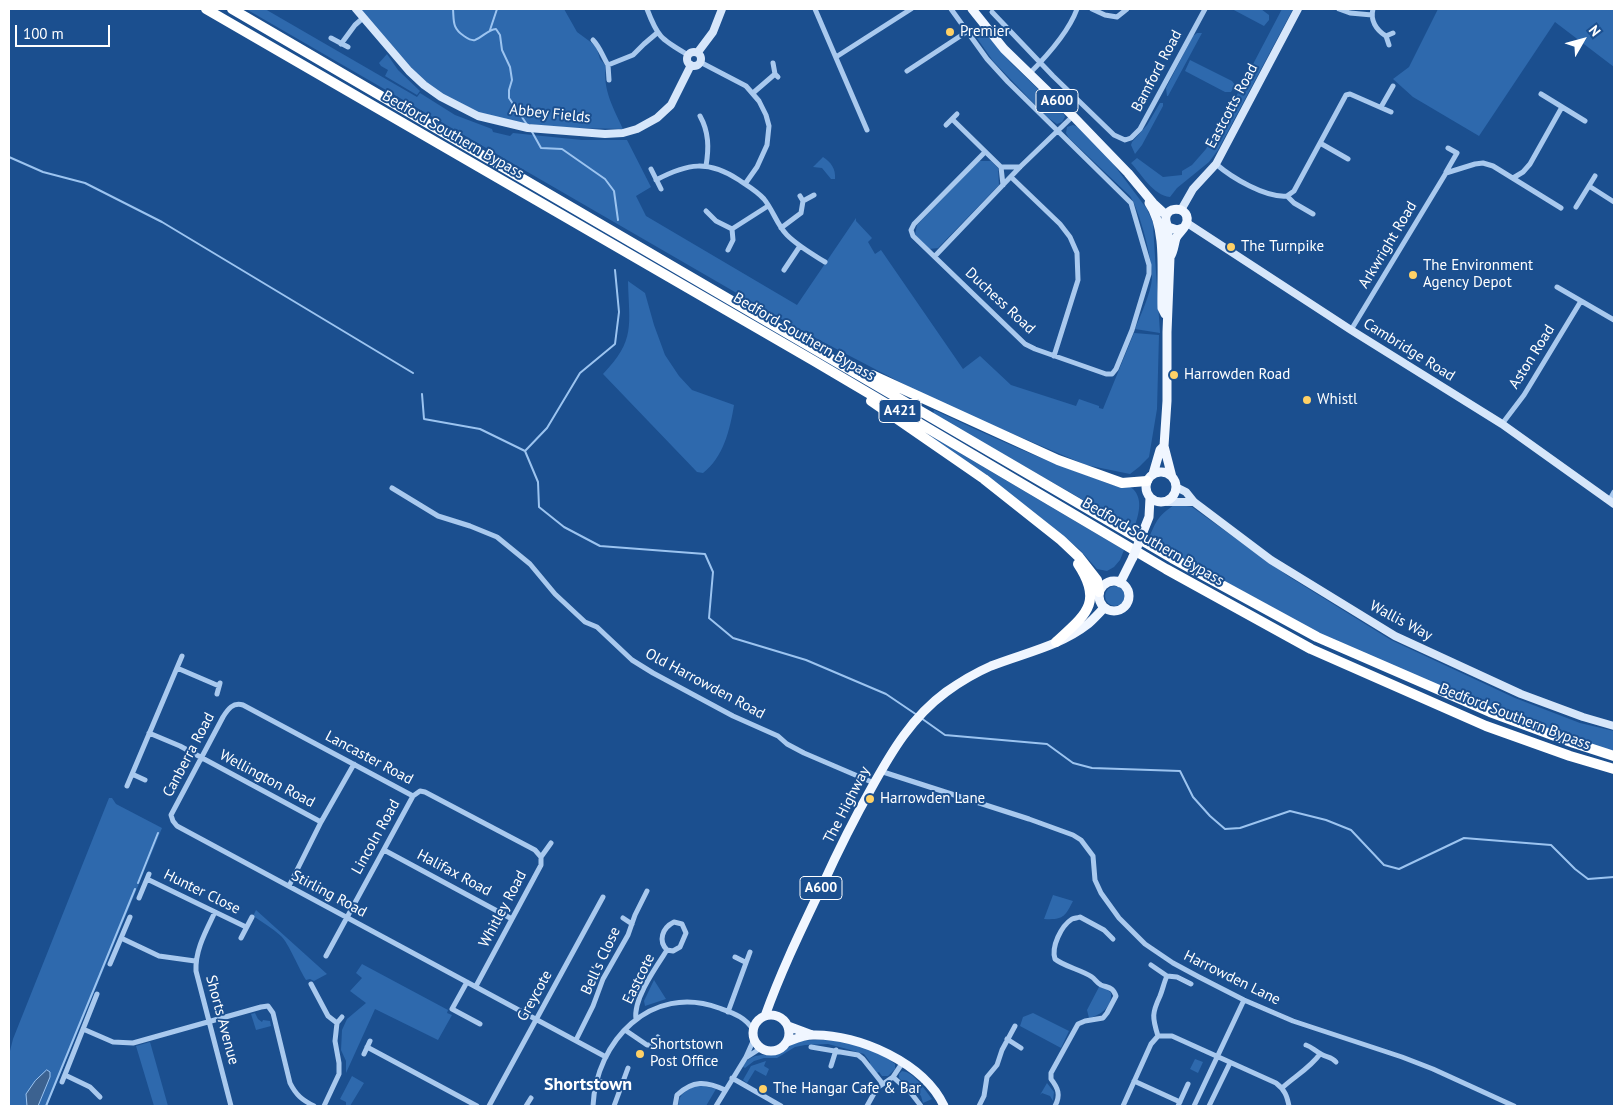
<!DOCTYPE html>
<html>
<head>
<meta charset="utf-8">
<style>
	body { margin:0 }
	#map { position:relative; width:1623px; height:1115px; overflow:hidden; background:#1b4f8f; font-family:"PT Sans",sans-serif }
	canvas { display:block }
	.frame { position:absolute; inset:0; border:10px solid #fff; pointer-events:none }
	.north { position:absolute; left:1558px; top:15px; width:50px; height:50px; -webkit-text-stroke:4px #1b4f8f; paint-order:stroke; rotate:52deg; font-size:14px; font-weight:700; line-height:20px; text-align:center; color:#fff }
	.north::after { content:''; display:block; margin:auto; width:18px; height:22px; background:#fff; clip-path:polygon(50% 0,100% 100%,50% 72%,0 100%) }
	.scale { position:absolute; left:15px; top:25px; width:95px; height:22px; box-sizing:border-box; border:2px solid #fff; border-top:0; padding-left:6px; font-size:15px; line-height:18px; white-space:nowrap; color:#fff; -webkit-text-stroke:4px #1b4f8f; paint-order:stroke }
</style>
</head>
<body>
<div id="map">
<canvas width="1623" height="1115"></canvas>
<div class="frame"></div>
<div class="north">N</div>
<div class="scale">100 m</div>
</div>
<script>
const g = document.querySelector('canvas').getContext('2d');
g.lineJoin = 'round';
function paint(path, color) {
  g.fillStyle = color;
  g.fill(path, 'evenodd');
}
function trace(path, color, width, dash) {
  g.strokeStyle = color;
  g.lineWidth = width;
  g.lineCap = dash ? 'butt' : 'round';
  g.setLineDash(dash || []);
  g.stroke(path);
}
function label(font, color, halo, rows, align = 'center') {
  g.font = font + ' "PT Sans",sans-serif';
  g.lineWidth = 4;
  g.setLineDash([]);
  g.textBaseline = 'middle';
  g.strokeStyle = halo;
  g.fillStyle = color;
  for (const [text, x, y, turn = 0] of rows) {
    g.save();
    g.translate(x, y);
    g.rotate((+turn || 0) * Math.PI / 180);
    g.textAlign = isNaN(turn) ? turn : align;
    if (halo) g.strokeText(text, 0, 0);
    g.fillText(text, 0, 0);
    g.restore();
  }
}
paint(new Path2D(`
	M246,9H265L417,97L420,93L455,115L492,129L493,132L510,136L513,133L582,140H627L651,187L636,196L646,216L797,305L856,218V221L872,238L868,242L875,254L881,250L963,369L980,356L1011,385L1076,406L1079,399L1099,406V408L1103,409L1134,333L1159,335L1157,409L1149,457L1139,467L1130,474L1086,465L938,402L804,332Z
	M359,9H564L577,32L596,46L600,59L606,66C602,89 614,109 623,129C569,128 511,128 461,106C449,100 436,90 426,82C400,62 380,33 359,9Z
	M1232,9H1261L1269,15V20L1264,26Z
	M1282,9H1293L1218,150L1209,162L1177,188L1170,197C1153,195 1142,175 1131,163L1137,158L1163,177L1182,175V171L1192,165L1206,149L1218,127L1223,129L1220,127Z
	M1438,9H1614V67L1555,22L1479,136L1413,97L1393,79L1409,67Z
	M979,26L1012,64L1064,114L1065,117L1062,122L1057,124L1047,117L993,61L972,31Z
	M1197,33H1202L1168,96H1167L1166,88L1193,36Z
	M387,54L398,70L420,91L417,95L385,76L388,70L381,66L379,63Z
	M1190,60L1232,81L1235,85L1231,92H1225L1185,71Z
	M1160,103H1163V106L1142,145L1135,154L1131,145L1132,142L1147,125Z
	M1073,125L1078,127L1108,157L1147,209L1153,223L1154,241L1160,333L1135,329C1141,314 1151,293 1152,278C1153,261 1139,209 1130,196L1069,138L1066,133L1067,127Z
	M823,157C831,162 836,169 835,179H831L822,168L813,167Z
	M979,161H991L998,168L999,185L938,248L929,249L915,235L917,225Z
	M628,281L645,293L654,325L665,355L679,376L692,390L734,405C730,430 723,458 703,473L697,472L603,374C636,340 629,325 628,281Z
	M934,410C988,435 1041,460 1097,479C1104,482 1111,485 1118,486C1124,487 1129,485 1133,489C1144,500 1138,516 1134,529L933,414Z
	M931,436L1124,550L1120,560L1114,567L1107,571L1097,569L1079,549L1030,509L929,438Z
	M1176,504L1192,507L1288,576L1391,640L1515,698L1580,723L1614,731V751L1575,740L1491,710L1318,633L1172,552L1149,538C1156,521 1159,514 1176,504Z
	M1105 596a10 10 0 1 1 20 0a10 10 0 1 1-20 0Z
	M109,798H112L116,804L162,828L47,1106H9V1055L13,1039Z
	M1053,895L1073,901C1065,917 1063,920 1044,919Z
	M256,910L327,974L314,981L310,979L306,980C300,971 288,942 281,936C272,928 262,922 253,916Z
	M362,964L448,1010L447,1013L452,1015L438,1040L375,1009L346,1073V1061L341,1050L342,1030L347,1019L366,1003L350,991L362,978L356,973Z
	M654,980L666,999L645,1006L644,1001Z
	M1099,987L1107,989L1111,993C1112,1007 1101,1015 1089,1018L1087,1010Z
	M255,1013L258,1019L262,1022L263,1020L270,1021L271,1026L256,1030L251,1014Z
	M1033,1013L1069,1031L1061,1048L1020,1026L1023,1017Z
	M798,1041C832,1038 868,1041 895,1064V1069L888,1076H882L879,1072L877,1073L870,1065V1062L864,1054L847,1049L828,1044L805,1045L795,1047L777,1058H764L754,1061L745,1068L742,1066C754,1051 763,1057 778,1053C786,1051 790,1044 798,1041Z
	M150,1042L168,1106H154L136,1046Z
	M1195,1059L1203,1062L1198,1073L1190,1069Z
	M766,1061L764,1066L769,1069L766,1076L755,1070L747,1083L743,1080L751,1066Z
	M902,1071C914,1072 925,1090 932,1099L923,1103L921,1096L911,1084L906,1085L899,1078V1074Z
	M352,1076L364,1083L350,1106H346V1102L340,1099Z
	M1047,1083L1054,1092L1053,1101L1050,1096L1042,1093L1040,1095Z
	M699,1085L716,1089L706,1106H678C679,1093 687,1089 699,1085Z`), '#2e69ad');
const water = new Path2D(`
	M47,1070L50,1072V1077L38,1106H27L26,1094L35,1081Z`);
paint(water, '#3c6290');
trace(water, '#9cc4f0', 1);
trace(new Path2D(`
	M453,9C454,21 452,28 464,36C467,38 471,41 475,40C483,37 487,30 496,29L500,35L502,50L510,67L512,80L509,90V98L528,126
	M490,30L497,9
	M531,130L541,148L562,149L605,179L614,191L618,220
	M9,157L43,172L85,183L162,222L413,373
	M615,270L619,312L615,344L580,373L547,428L525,451L538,482L539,507L564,527L600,546L705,554L713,572L709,618L733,638L806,660L886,694L917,715
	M422,394L424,419L480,429L525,451
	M921,718L945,735L1047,744L1073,763L1092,768L1180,771L1193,797L1210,816L1225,829L1240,828L1290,811L1326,820L1351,830L1384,865L1399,869L1464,838L1551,845L1575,869L1588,879L1614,877
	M138,883L158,833
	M46,1106L135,889`), '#9cc4f0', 2);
trace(new Path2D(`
	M647,9C658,38 661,39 688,55
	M815,9L867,130
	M951,9L987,59L1008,82L1131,203L1149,265V274L1132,330L1116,369L1112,374H1106L1035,349L1025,344L913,236L911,230L914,224L985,152
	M1092,9L1105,15L1117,17L1127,9
	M1339,9L1350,13L1372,15
	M1373,9C1370,20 1376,30 1386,36L1393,33
	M992,12L1053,76L1114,135L1125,140L1131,138L1140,129L1205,9
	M1386,36L1389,45
	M331,38L348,47
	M593,40C600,47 603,57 608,65L633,55L644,44L657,33
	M341,44L355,25L363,18
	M836,57L911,9
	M700,62L746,86L759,101L766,115L769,126L767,145L757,167L745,184
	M773,63L775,74L778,77
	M608,65L609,80
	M907,71L968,31
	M1029,74C1046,57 1069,31 1077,9
	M753,93L775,74
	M1541,94L1585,121
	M1381,107L1393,86
	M700,116C709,132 709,148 706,166
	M952,119L1001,167L1003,185
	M946,125L957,114
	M1320,143L1348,159
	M1216,164C1232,178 1266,198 1287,196L1294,191L1346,95L1350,94L1391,112
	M1001,167H1020
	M651,169L661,189
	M1446,172L1457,153L1448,148
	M1011,177L1060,224L1070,237L1077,253L1078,280L1054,356
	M1513,178L1523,172L1530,164L1562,107
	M656,180C688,163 708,160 739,180C748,186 757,191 764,199C773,210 777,225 787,235C798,246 812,254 825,262
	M1589,186L1614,202
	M1287,196L1294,203L1313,214
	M803,201L814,195
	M1576,207L1595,176
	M706,211L716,221L732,229
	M781,228L801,213L803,201L800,196
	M732,229L768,206
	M728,250L733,240L732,229
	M935,256L1020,167L1073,116
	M784,270L800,246
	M1557,287L1614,320
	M1351,330L1446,173L1475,164L1483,163L1493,166L1561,208
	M1502,424L1524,395L1581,301
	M392,488L438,516L470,526L497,537L530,564L555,594L585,622L597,627L632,660L653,673L733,716L778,736L787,744L804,753L874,783
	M1609,501L1614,492
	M177,668L219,686
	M217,694L220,683
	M149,733L180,746L321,822
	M880,771L1029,819L1073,835L1081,840L1093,856L1095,880L1101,893L1119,918L1145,944L1173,963L1199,977L1244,1000L1293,1021L1402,1057L1433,1069L1514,1106
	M132,774L145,780
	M127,786L182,656
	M413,796L243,705C233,702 228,709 223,717L171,815L173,821L177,826L606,1057
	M384,850L512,919
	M147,879L246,927
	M289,886L321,822L354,764
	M139,898L149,874
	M215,912C206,931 195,950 196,971L231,1106
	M623,918L632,924
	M674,922L682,924L686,933L680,947L673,951L667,950C658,941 662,928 674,922Z
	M121,938L159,956L195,961
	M241,938L252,917
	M326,956L413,796L420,791L425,792L535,850L541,857
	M735,957L745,962
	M110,964L130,917
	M1151,965L1167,976L1177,977L1191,984
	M467,982L452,1009L480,1024
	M311,984L328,1016L337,1023L335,1041L339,1063V1074L324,1106
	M476,986L541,865V857L551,843
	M728,1012L750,952
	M636,1019C633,999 656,967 667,950
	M337,1023L342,1017
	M83,1029L113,1042L133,1043L261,1007L268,1006L273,1013L290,1083C296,1095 302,1100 314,1106
	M625,1030L647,1045H653L658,1037
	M1158,1036H1172L1276,1083C1285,1090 1287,1096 1289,1106
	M1158,1036C1152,1017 1152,1013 1160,996C1163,989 1164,982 1167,976
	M1007,1039L1021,1048
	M576,1040L593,1006L603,979L628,935L635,915L647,891
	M1306,1045C1312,1047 1315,1051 1321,1054C1327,1058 1331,1056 1336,1062
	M367,1047L477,1106
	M811,1047L858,1055L863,1059L882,1083
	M364,1054L370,1041
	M747,1057L761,1048
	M831,1066L836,1050
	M65,1075L90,1087L100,1097
	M893,1077L911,1093L921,1106
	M732,1078L781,1106
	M596,1080L620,1088
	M1134,1081L1180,1102
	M62,1082L97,994
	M1282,1088C1295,1076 1310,1068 1320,1054
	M489,1106L603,897
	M526,1106L531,1098
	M593,1106C596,1041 651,983 719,1008C733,1013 746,1017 753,1030
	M614,1106L628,1068
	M675,1106L677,1095C693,1080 706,1081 725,1090
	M716,1106L746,1057L754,1039
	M867,1106L877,1088L893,1077L903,1062
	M979,1106L984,1096L987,1077L997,1065L1002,1050L1015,1026
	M1055,1106C1061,1095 1058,1088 1051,1079V1073L1078,1024L1085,1021L1103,1018L1107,1013L1116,996C1113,987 1109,988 1101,985C1097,983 1095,979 1092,977C1082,970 1063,966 1055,959C1051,947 1061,926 1072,919C1075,918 1077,918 1080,917L1104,930L1113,939
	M1123,1106L1151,1044L1158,1036
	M1178,1106L1188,1084
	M1194,1106L1244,1000
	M1209,1106L1230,1063`), '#a9c9ee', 5);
trace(new Path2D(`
	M356,9L409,71L424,85L441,97L478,116L528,128L605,134L623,133L637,129L657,118L671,105L691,65
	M698,52L713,32L722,9
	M687 59a7 7 0 1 1 14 0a7 7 0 1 1-14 0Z
	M1181,210L1193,189L1216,164L1298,9
	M1187,223L1351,330L1502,424L1614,504
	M1176,487L1186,492L1194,502L1271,560L1395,636L1521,694L1583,717L1614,726
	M1167,502H1194`), '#d6e6fa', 8);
trace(new Path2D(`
	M972,9L1004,49L1073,116L1128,173L1153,203L1166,215
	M1149,203C1167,228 1161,277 1162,308L1165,314
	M1168,227V245L1170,257L1167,332V401L1164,446L1172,477
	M1170,257C1174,251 1174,244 1176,238C1179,232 1186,228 1187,221C1190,204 1157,205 1168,227L1177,230L1183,228
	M1146 487a15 15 0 1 1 30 0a15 15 0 1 1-30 0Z
	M1153,474L1160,450L1164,446
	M1143,532L1149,517L1150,498
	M1099 596a15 15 0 1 1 30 0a15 15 0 1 1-30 0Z
	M1120,583L1133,557
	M753 1033a18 18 0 1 1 36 0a18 18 0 1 1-36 0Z
	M765,1016C781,971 802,928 823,884C838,851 854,819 872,787C892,751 912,717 946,692C960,682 975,673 991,666C1024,653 1060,646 1088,624C1094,619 1099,613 1104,608
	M788,1026L812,1035
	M787,1042C795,1039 804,1035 813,1035C859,1034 924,1063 944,1106`), '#f0f6ff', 9);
trace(new Path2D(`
	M206,9L814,361L1166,569L1311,649L1486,726L1570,756L1614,769
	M232,9L1172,558L1317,637L1490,712L1574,743L1614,756
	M872,375L1058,460L1122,483L1147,481
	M871,401L984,479L1061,540L1079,557L1097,580L1099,592
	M1056,642C1085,615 1104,603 1078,564`), '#fff', 10);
trace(new Path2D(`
	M1133,557L1143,532`), '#f0f6ff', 9);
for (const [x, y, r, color] of [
	[950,32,5,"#ffd166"],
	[1231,247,5,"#ffd166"],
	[1413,275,5,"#ffd166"],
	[1174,375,5,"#ffd166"],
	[1307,400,5,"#ffd166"],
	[870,799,5,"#ffd166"],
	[640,1054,5,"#ffd166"],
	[763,1089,5,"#ffd166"]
]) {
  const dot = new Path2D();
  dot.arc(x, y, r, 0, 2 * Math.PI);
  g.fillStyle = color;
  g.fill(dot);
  trace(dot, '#1b4f8f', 2);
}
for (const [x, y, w] of [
	[1057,101,42],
	[900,411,42],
	[821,888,42]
]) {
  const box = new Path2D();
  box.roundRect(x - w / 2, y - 11.5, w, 23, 4);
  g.fillStyle = '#1b4f8f';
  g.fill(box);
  trace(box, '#fff', 1);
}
label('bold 14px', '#fff', null, [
	["A600",1057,101],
	["A421",900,411],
	["A600",821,888]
]);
label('15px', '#fff', '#1b4f8f', [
	["Premier",960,32],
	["The Turnpike",1241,247],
	["The Environment",1423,266],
	["Agency Depot",1423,283],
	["Harrowden Road",1184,375],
	["Whistl",1317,400],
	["Harrowden Lane",880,799],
	["Shortstown",650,1045],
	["Post Office",650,1062],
	["The Hangar Cafe & Bar",773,1089]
], 'left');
label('15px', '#fff', '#1b4f8f', [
	["Bamford Road",1157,71,-62],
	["Eastcotts Road",1232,106,-62],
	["Abbey Fields",550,114,6],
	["Bedford Southern Bypass",453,135,30],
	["Arkwright Road",1388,245,-59],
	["Duchess Road",1000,301,43],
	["Bedford Southern Bypass",804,337,30],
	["Cambridge Road",1409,350,32],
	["Aston Road",1532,357,-58],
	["Bedford Southern Bypass",1153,542,30],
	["Wallis Way",1401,621,28],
	["Old Harrowden Road",705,684,28],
	["Bedford Southern Bypass",1515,717,21],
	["Canberra Road",189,755,-62],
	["Lancaster Road",369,758,28],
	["Wellington Road",267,779,28],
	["The Highway",847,805,-63],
	["Lincoln Road",376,837,-61],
	["Halifax Road",454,873,28],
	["Hunter Close",202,892,26],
	["Stirling Road",329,894,28],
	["Whitley Road",503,909,-62],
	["Bell's Close",601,961,-65],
	["Harrowden Lane",1232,978,26],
	["Eastcote",639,979,-64],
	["Greycote",535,996,-61],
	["Shorts Avenue",222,1020,75]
]);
label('bold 18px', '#fff', '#1b4f8f', [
	["Shortstown",588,1085]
]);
</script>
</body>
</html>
